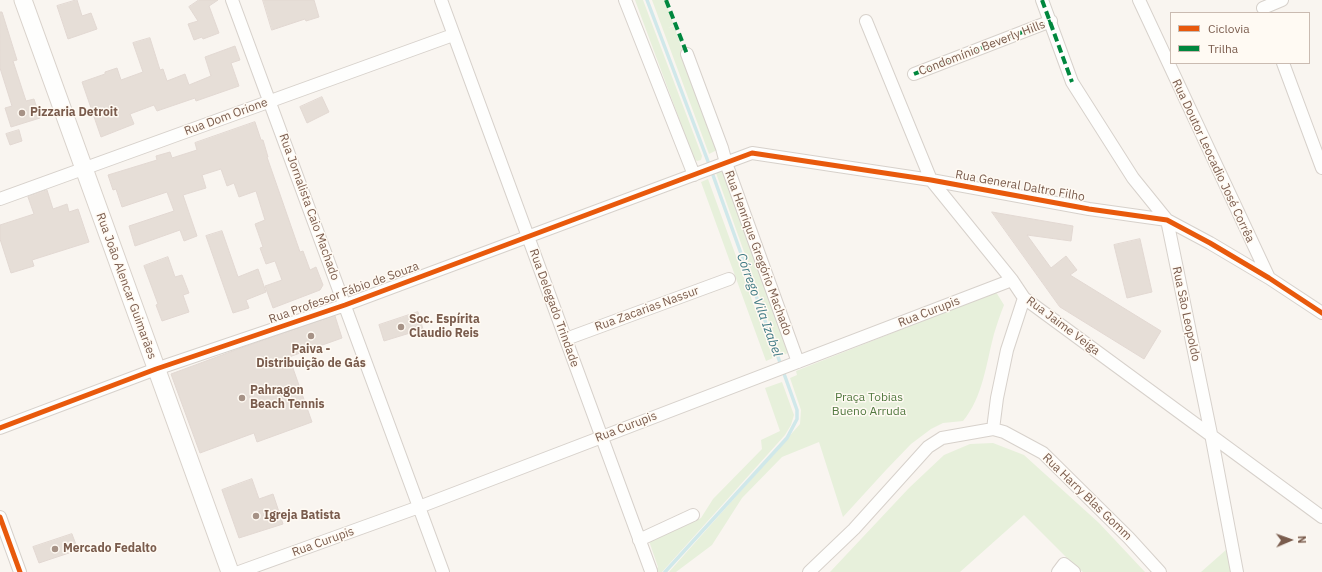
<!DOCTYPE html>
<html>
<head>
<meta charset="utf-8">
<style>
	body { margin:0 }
	#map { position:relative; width:1322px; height:572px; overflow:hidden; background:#f9f5f0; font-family:"IBM Plex Sans",sans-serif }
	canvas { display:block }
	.legend { position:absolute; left:1170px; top:12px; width:140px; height:52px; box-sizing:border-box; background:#fffaf3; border:1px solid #cabbb1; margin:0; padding:5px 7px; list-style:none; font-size:12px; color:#7a5c4d }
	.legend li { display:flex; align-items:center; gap:8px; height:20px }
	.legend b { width:20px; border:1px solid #cabbb1 }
	.north { position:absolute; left:1270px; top:520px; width:40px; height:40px; -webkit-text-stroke:3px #fffaf3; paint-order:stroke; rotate:88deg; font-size:11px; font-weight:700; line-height:16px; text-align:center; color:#7a5c4d }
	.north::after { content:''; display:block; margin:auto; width:14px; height:18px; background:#7a5c4d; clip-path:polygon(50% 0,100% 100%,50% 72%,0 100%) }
</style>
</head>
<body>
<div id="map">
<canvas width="1322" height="572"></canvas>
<ul class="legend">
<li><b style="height:5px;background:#e8590c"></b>Ciclovia</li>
<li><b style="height:5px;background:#00873e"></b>Trilha</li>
</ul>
<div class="north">N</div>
</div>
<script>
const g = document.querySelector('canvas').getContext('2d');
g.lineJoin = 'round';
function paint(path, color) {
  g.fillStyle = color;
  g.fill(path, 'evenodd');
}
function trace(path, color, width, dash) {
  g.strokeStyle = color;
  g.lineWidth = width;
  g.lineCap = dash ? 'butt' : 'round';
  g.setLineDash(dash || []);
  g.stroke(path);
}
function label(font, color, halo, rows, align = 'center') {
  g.font = font + ' "IBM Plex Sans",sans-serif';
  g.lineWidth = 3;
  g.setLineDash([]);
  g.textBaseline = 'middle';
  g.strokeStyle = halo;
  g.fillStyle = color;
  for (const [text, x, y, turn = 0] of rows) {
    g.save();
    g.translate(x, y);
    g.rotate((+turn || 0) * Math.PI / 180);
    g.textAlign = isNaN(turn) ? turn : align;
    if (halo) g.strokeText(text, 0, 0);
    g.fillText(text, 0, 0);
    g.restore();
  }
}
paint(new Path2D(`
	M635,0H643L702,156L701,160L697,161L694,159Z
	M652,0H665L674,25L668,28L674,26L717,150L709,154Z
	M723,171L788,353L781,356L716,173Z
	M708,179L773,358L766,361L701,182Z
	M996,292L1004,305C1000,315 997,324 994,334C986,364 983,397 963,421L943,423L931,429L911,444L886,470L843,517L819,442L782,457L742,498L712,545L676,572H669L800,424L801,410L790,378L797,375L796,371Z
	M782,382L794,415L791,425L785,435L662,572H654L658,567L649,541L701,518L713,499L762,449L761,440L780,431L765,388Z
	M993,443L1024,455L1099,523L1145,572H1083L1069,560L1024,515L960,572H830L909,488L944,455L970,444Z
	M1227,549L1231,572H1201Z`), '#e7f0db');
trace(new Path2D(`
	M647,0L709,164L797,410V419L787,438L665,572`), '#d0e8ea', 3.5);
const building = new Path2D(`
	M77,0L82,16L91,13L97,29L68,39L57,6Z
	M199,0H218L209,6L219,33L203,39L202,37L194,40L188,24L198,21L189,7Z
	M263,0H314L319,17L306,21L305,19L272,30Z
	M0,12H2L17,60L13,61L26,101L34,99L40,118L11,127L5,108L12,106L0,68Z
	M150,38L160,70L163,69L167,81L185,74L189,85L211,76L205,57L235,46L240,60L231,63L239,86L196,101L195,98L157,111L154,105L130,114L134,124L101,137L82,82L105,74V72L117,68L121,80L143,72L133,43Z
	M322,97L329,112L307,123L300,107Z
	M255,122L261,140H263L268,157H267L300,252L303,251L310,270L316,267L323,285L320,290L273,308L265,286L282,280L275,261L266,264L260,248L263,247L255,224L265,220L256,191L239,197L234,183L227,186L221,169L202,175L206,188L183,195L197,236L184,241L180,230L135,246L129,226L174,211L167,192L122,207L116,189L113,190L108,175L157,160L156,156L170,152L172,158L197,150L195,143Z
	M19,130L22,141L10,145L6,134Z
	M47,190L53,209L67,204L69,212L78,209L89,242L32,260L34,266L11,273L0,239V225L34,214L28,197Z
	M992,212L1073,226L1071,241L1027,235L1051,268L1066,256L1077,270L1070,275L1161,331L1144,359L1060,307Z
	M222,231L238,277L258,269L266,292L246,300L249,308L233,313L206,236Z
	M1140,239L1152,292L1127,298L1114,245Z
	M168,257L175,277L182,275L189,293L183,295L189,312L162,321L156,305L158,304L144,266Z
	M418,312L423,329L384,341L379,325Z
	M335,316L342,338L289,357L312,422L257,442L254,433L200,453L171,374L241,348Z
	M252,479L259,499L273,494L283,524L239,538L222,490Z
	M72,534L78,550L39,563L33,547Z`);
paint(building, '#e6ded7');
trace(building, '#e2d8d2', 1);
const minor = new Path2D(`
	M232,0L443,572
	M441,0L651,571
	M625,0L694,175
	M1042,0L1072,82L1133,178L1167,220L1211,434L1237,572
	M1139,0L1269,278
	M1263,8L1282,0
	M866,21L931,180L1012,280L1024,298L1322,517
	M687,54L722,148L726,163L798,362
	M1283,63L1322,168
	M914,74L1051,21
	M0,199L453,35
	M566,339L729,279
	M0,428L156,369L345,305L752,153L931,180L1089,209L1167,220L1210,243L1269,278L1322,313
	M993,429L997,398L1007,350L1024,298
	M0,517L20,572
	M639,540L693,515
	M239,572L419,507L1012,280
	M809,572L854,529L928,447L942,438L993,429L1004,432L1043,453L1129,538L1160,572
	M1058,572L1064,564L1074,572`);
const secondary = new Path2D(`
	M23,0L230,572`);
trace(minor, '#d7d1cb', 14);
trace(secondary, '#d9d2cb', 19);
trace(minor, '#fefefd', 12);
trace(secondary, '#fefefd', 17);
trace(new Path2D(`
	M666,0L687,54
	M1042,0L1072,82
	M914,74L1051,21`), '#00873e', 4, [8, 4]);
trace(new Path2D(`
	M0,428L156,369L345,305L752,153L931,180L1089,209L1167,220L1210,243L1269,278L1322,313
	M0,517L20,572`), '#e8590c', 5);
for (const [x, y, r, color] of [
	[22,113,4,"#a69286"],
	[401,327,4,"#a69286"],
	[311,336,4,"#a69286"],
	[242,398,4,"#a69286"],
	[256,516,4,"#a69286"],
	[55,549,4,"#a69286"]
]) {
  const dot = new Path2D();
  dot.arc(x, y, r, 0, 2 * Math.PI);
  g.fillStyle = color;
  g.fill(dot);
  trace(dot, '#fffaf3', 1.5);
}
label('12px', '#7a5c4d', '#fffaf3', [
	["Condomínio Beverly Hills",982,48,-21],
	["Rua Dom Orione",226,117,-20],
	["Rua Doutor Leocadio José Corrêa",1213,161,65],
	["Rua General Daltro Filho",1020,186,10],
	["Rua Jornalista Caio Machado",309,207,70],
	["Rua Henrique Gregório Machado",758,253,70],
	["Rua João Alencar Guimarães",126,286,70],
	["Rua Professor Fábio de Souza",344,293,-20],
	["Rua Delegado Trindade",554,308,70],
	["Rua Zacarias Nassur",647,309,-20],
	["Rua Curupis",929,312,-21],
	["Rua São Leopoldo",1186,314,78],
	["Rua Jaime Veiga",1063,326,37],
	["Rua Curupis",626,427,-21],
	["Rua Harry Blas Gomm",1087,497,44],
	["Rua Curupis",323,542,-20]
]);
label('bold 12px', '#7a5c4d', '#fffaf3', [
	["Pizzaria Detroit",30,113],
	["Soc. Espírita",409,320],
	["Claudio Reis",409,334],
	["Paiva -",311,350,"center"],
	["Distribuição de Gás",311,364,"center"],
	["Pahragon",250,391],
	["Beach Tennis",250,405],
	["Igreja Batista",264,516],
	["Mercado Fedalto",63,549]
], 'left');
label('12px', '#537a41', '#fffaf3', [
	["Praça Tobias",869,398],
	["Bueno Arruda",869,412]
]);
label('italic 13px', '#437c86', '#fffaf3', [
	["Córrego Vila Izabel",759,305,70]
]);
</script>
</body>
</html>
